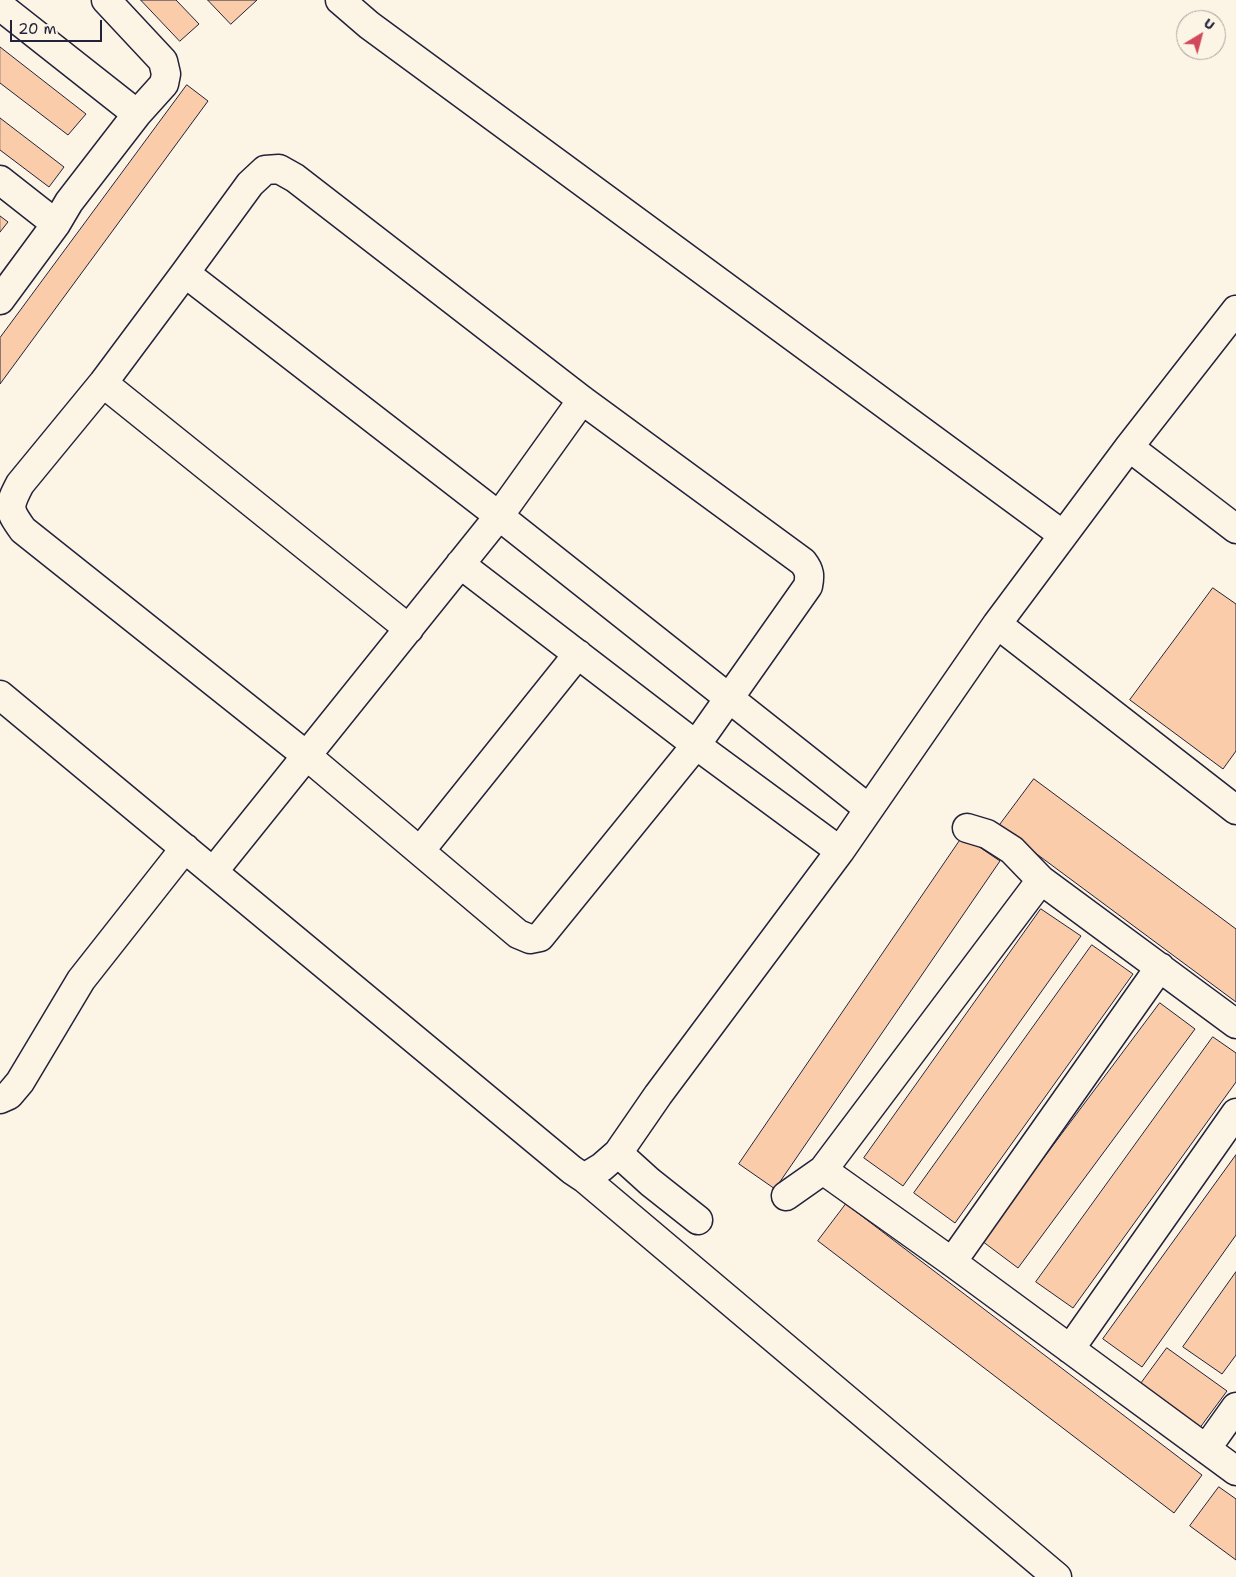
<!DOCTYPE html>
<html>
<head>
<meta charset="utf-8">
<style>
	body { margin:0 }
	#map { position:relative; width:1236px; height:1577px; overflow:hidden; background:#fcf5e5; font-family:"Shantell Sans",sans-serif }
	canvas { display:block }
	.north { position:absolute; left:1176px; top:10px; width:50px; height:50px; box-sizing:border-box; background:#fcf5e5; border:1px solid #a5a1a1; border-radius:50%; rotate:37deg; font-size:14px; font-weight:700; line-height:20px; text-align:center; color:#22223b }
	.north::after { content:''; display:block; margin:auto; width:18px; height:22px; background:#d1495b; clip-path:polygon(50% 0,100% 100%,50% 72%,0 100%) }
	.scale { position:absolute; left:10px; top:20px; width:92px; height:22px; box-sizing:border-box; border:2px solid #22223b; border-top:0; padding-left:6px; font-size:15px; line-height:18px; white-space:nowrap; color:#22223b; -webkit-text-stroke:4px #fcf5e5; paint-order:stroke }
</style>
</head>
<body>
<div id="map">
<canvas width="1236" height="1577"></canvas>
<div class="north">U</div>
<div class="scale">20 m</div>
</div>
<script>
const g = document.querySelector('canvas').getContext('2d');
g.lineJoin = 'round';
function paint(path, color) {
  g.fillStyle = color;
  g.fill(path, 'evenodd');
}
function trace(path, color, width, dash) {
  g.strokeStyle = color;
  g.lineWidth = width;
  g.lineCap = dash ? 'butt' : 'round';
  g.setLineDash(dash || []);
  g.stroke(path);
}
const building = new Path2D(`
	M141,0H176L199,24L180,41Z
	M208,0H257L231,24Z
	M0,47L86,114L68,135L0,83Z
	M187,85L208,101L0,384V338Z
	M0,118L64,167L49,187L0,150Z
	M0,216L8,222L0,232Z
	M1213,588L1236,604V751L1223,769L1130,700Z
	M1034,779L1236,929V1002L999,826Z
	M963,836L1000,861L775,1189L739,1164Z
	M1041,909L1081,936L903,1186L864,1158Z
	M1092,945L1133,974L955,1223L914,1193Z
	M1160,1003L1195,1029L1018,1268L982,1241Z
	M1213,1037L1236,1053V1082L1073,1308L1036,1282Z
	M1236,1155V1235L1142,1367L1103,1339Z
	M846,1204L1202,1475L1174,1513L818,1241Z
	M1236,1272V1355L1222,1374L1183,1347Z
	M1167,1348L1227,1391L1196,1433L1137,1389Z
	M1219,1487L1236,1499V1560L1190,1526Z`);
paint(building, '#facca9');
trace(building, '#22223b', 1);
const minor = new Path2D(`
	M340,0L369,25L1063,535
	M0,6L137,114
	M279,169L295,178L582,400L803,562C810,571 810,576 808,586L696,745L540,937L530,939L518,934L307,756L23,530C8,509 8,507 20,484L103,383L185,273L250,184L265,170Z
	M0,180L56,224
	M185,273L499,516L869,809
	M0,300L56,224L69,202L137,114L164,84L166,74L163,61L106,0
	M103,383L409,629
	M1129,447L1236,529
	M460,564L696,745L840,851
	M997,624L1236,810
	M0,695L572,1170L584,1178L602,1167L618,1153
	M967,828L987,834L1012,850L1041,880L1236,1024
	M420,851L578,654
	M213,872L499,516L582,400
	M0,1099L9,1095L20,1082L81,980L185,848
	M823,1170L952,1262L1236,1471
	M584,1178L1057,1577
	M786,1196L823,1170L1041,880
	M698,1220L650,1182L618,1153L658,1095L840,851L997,624L1129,447L1236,310
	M952,1262L1160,967
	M1070,1349L1236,1113
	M1206,1449L1236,1407`);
trace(minor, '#22223b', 31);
trace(minor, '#fcf5e5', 28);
</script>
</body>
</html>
